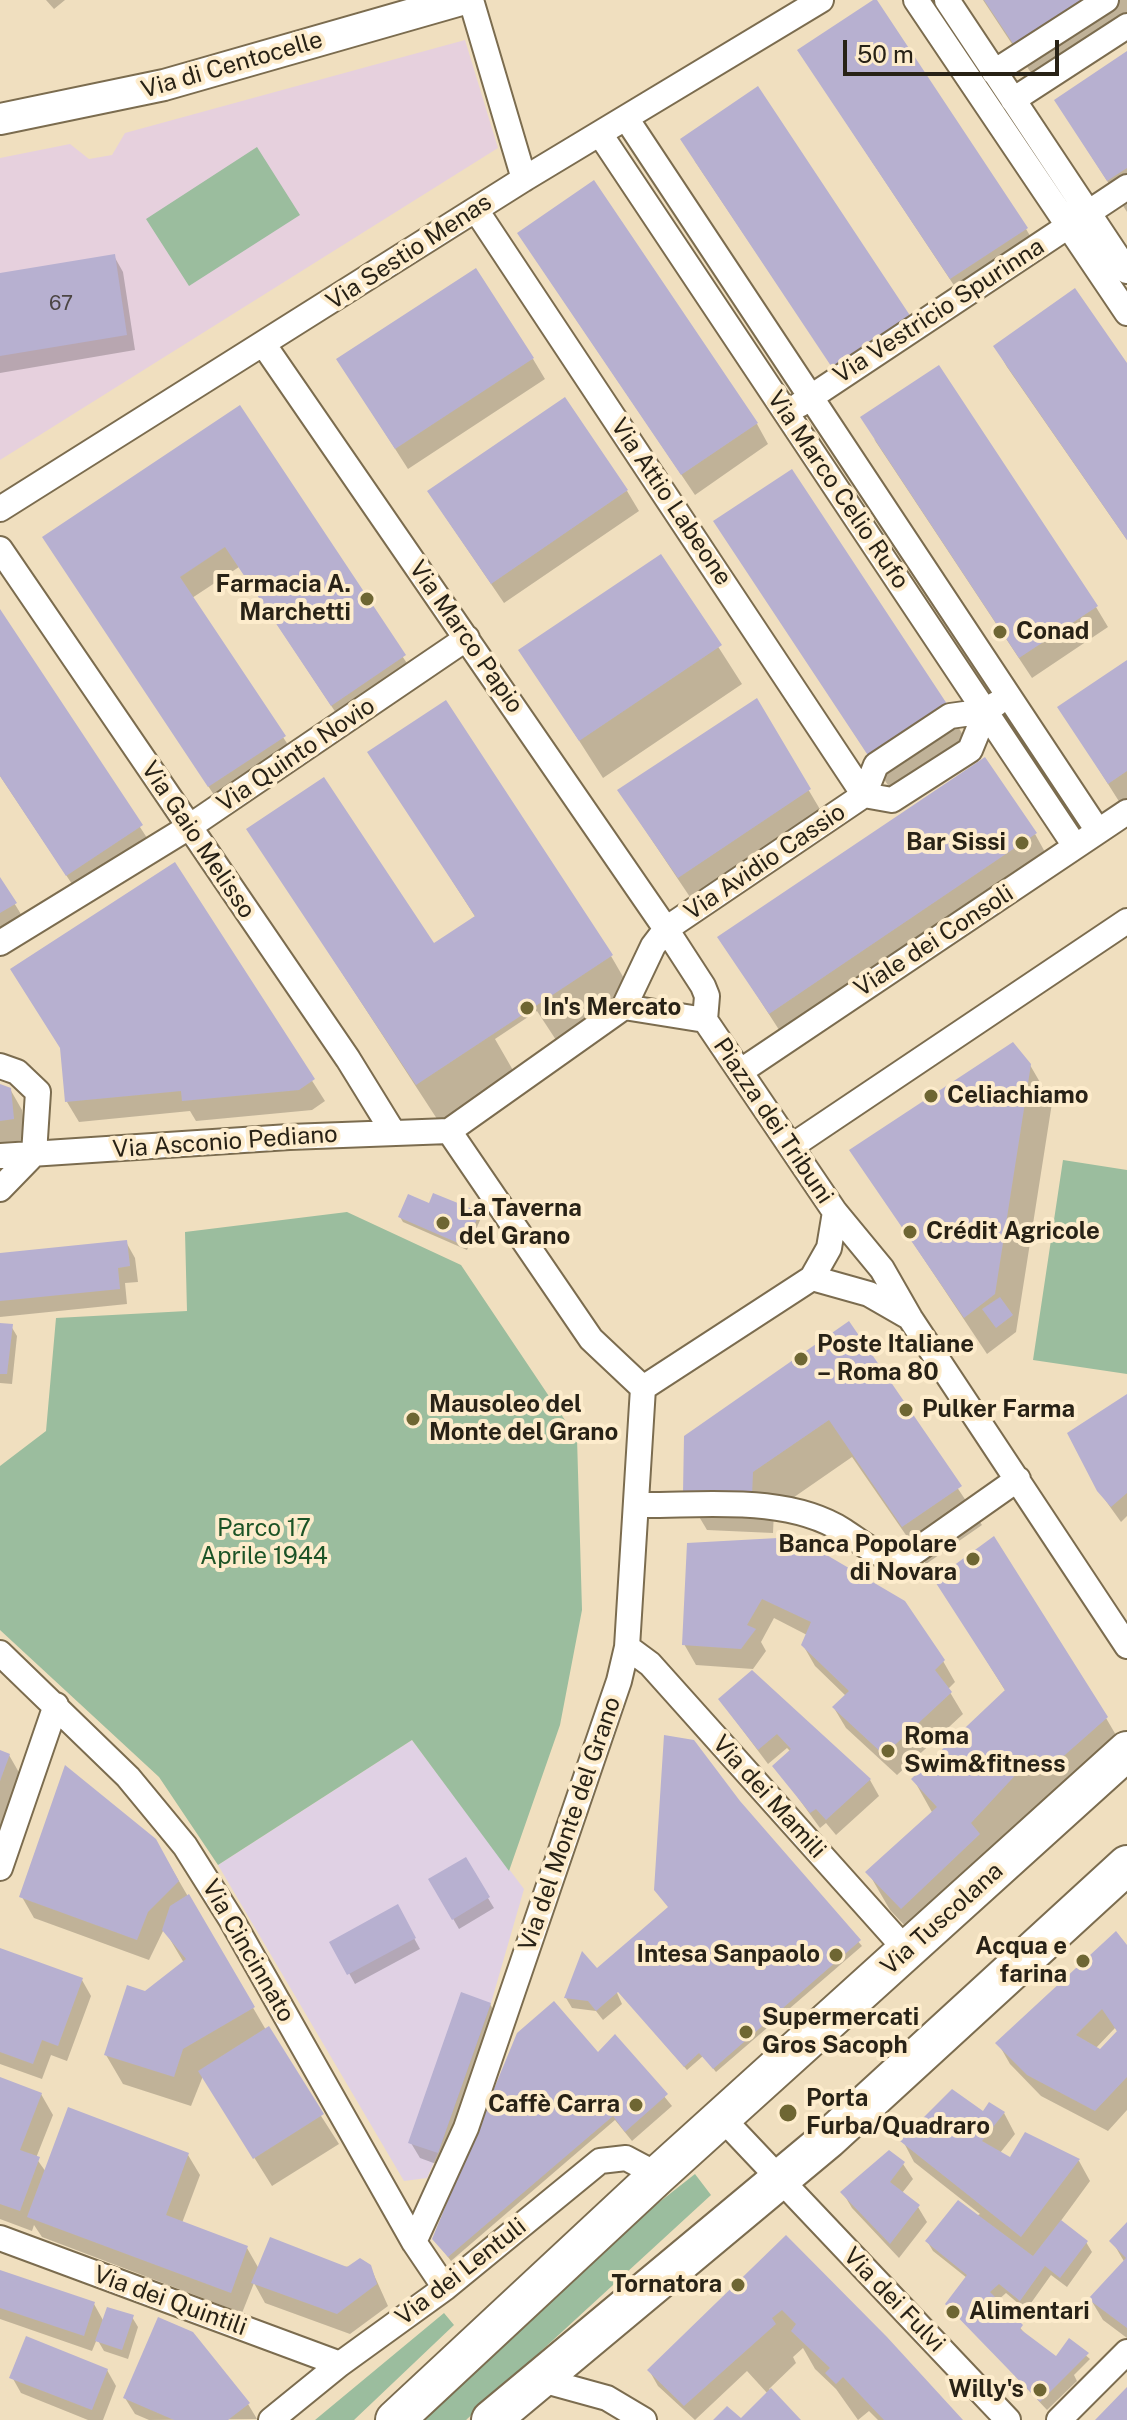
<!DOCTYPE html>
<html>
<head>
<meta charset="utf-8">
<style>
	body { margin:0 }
	#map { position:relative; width:1127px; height:2420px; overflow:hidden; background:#f0dfbf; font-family:"Public Sans",sans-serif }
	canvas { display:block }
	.scale { position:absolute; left:843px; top:40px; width:216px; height:36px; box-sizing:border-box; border:4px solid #282216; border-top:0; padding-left:10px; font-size:24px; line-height:28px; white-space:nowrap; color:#282216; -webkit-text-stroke:6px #fdeccc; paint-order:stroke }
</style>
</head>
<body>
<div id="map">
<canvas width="1127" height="2420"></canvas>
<div class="scale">50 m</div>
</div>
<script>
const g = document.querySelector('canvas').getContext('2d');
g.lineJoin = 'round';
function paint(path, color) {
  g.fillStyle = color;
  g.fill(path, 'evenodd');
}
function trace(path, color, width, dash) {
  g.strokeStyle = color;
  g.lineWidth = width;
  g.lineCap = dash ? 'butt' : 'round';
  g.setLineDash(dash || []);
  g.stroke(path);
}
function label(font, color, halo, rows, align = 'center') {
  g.font = font + ' "Public Sans",sans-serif';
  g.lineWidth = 8;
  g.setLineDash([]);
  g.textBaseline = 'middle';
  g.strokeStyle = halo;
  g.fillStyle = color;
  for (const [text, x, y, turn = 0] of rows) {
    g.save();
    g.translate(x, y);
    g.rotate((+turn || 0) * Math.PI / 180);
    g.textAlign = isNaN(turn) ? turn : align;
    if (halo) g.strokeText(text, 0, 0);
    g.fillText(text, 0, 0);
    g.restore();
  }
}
paint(new Path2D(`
	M412,1740L524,1889L491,2003L438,2153L427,2178L404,2181L218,1865Z`), '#e0d1e4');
paint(new Path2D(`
	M465,40L498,148L0,460V158L70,144L89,159L112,155L125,133Z`), '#e6d0dd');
paint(new Path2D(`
	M257,147L300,215L189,286L146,219Z
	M1063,1160L1127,1170V1374L1033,1360Z
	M347,1212L461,1265L577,1438L582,1610L560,1725L509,1871L412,1740L218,1865L159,1777L0,1630V1466L46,1431L56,1318L187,1311L185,1232Z
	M695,2174L711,2195L466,2420H419L629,2226Z
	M444,2313L454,2325L354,2420H315Z`), '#9bbd9e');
paint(new Path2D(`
	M46,0H65L54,9Z
	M983,0H1127V30L1041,88Z
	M1127,54V212L1056,101Z
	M812,71L1026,229L1038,249L963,299Z
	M694,160L909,318L921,339L847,388Z
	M532,254L757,424L768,444L695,495Z
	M114,256L123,272L135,350L0,373V275Z
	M995,346L1127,367V540L1007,367Z
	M533,359L545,379L408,469L351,380Z
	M239,408L416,677L344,725L239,567L192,598L296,757L222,807L57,558Z
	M874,439L1096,607L1108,627L1032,678Z
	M627,491L639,511L504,603L442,512Z
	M716,522L949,711L971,749L897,799Z
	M660,556L742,684L603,778L521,650Z
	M0,613L153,847L80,896L0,776Z
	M1127,663V814L1060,708Z
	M756,701L831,828L702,915L619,791Z
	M370,752L611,956L633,994L558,1043L537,1011L495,1039L514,1072L439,1122L249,830L433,946L476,918Z
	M1035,834L1056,872L792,1050L720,938Z
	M174,865L325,1101L312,1110L196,1121L190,1111L79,1122L67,1102Z
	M0,880L27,924L0,941Z
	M1030,1065L1052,1103L1016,1332L987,1354L852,1151Z
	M0,1086L10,1089L22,1110L25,1140L0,1143Z
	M478,1214L481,1218L467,1250L403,1222L400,1217Z
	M126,1242L135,1258L138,1282L125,1283L127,1304L0,1317V1255Z
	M849,1324L982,1525L926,1564L852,1457L774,1511L773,1533L707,1530L685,1493Z
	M0,1325L11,1326L17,1336L12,1384L0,1383Z
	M1127,1396V1516L1121,1522L1098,1490Z
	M689,1544L943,1661L955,1682L948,1689L963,1714L897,1775L846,1728L834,1708L846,1696L815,1666L803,1645L807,1635L774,1618L761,1642L766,1651L753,1669L696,1665L684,1644Z
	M937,1581L1106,1718L1127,1754L923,1945L890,1910L868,1872L933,1814L914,1780L1006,1692Z
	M720,1700L870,1780L879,1796L836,1835L826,1823L820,1828L775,1766L791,1752L787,1748L768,1764Z
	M0,1752L9,1755L21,1776L0,1834Z
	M738,1803L862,1946L716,2072L703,2056L687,2070L614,1986L622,2004L603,2020L596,2011L572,2008L566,1998L604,1980L669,1908Z
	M155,1840L266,2030L339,2144L272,2186L203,2076L191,2106L123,2084L106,2055L145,1994L184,1963L164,1929L149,1960L34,1918L22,1897Z
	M465,1860L494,1908L459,1929L431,1880Z
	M397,1907L420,1949L355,1984L332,1942Z
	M1127,1948V2110L1108,2131L1041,2096L1010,2064L998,2043ZM1115,2028L1118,2033L1101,2052L1095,2049Z
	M0,1954L82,1980L91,1996L67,2061L51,2055L42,2079L0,2064Z
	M490,2004L499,2020L447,2168L420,2158L411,2143Z
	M615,2036L672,2106L632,2141L615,2120L451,2261L438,2244Z
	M0,2079L41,2094L53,2115L36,2158L46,2172L188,2155L200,2175L182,2223L247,2248L259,2269L370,2266L388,2306L350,2334L265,2303L254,2283L242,2313L42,2237L34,2225L32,2231L0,2219Z
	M1004,2113L1015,2134L1000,2153L1010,2160L1079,2161L1090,2181L1060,2222L1086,2242L1092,2252L1067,2287L1051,2275L1026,2310L1006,2293L997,2301L1028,2337L1063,2364L1069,2341L1090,2359L1074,2375L1077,2381L1047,2410L948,2304L967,2278L933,2251L927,2241L980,2214L914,2162L903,2141L984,2114Z
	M903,2164L913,2179L902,2193L918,2207L927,2222L899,2258L852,2208L843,2193Z
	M1127,2225V2338L1103,2320L1091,2300L1125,2263L1112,2241Z
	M786,2238L960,2420H878L869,2411L858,2420L836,2389L815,2369L803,2348L793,2357L796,2363L769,2389L798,2420H742L768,2394L747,2371L695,2420L658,2386L649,2370Z
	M0,2272L94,2304L104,2322L132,2317L138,2327L128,2359L104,2351L97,2339L92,2351L0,2319Z
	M107,2370L116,2386L103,2420H88L21,2393L12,2377Z
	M125,2398L248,2404L257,2419L149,2420L135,2414Z`), '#0003');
paint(new Path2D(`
	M873,0H877L1028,228L950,279L797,50Z
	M984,0H1095L1018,51Z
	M1127,51V168L1107,181L1054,100Z
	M758,86L911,317L833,369L680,139Z
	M594,180L758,423L681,475L517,233Z
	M115,254L127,335L0,356V273Z
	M476,268L534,358L395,449L336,359Z
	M1075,288L1127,363V540L993,346Z
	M939,365L1098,606L1019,658L860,417Z
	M565,397L628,490L491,584L427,491Z
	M240,405L406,655L331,706L225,547L180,577L286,736L208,787L42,537Z
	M792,469L951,710L873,763L713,521Z
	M661,554L722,645L579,741L518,650Z
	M0,609L143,825L66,876L0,776Z
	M1127,660V771L1108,784L1057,707Z
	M757,698L811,789L678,878L617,790Z
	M446,700L613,955L416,1085L246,829L324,777L434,943L475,916L367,752Z
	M985,757L1037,833L769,1014L717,937Z
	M175,862L315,1079L299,1090L182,1101L181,1091L65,1102L60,1048L10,969Z
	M0,877L17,903L0,913Z
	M1013,1042L1031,1064L995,1294L964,1318L849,1150Z
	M0,1084L11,1088L14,1119L0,1121Z
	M433,1193L480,1212L465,1246L398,1217L408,1194L429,1203Z
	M127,1240L130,1266L118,1268L120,1289L0,1301V1253Z
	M1000,1297L1013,1315L996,1328L982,1309Z
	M849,1321L962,1486L902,1527L829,1420L753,1472L752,1496L683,1493L684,1436Z
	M0,1323L13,1324L7,1374H0Z
	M1127,1394V1493L1111,1507L1097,1491L1067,1433Z
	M994,1536L1108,1717L1049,1769L1035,1754L971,1823L980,1834L901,1909L865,1872L937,1807L911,1779L1005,1690L934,1580Z
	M796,1537L905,1601L945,1660L935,1670L952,1692L884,1755L832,1707L849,1691L801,1645L811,1622L762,1599L747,1625L756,1629L741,1649L682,1645L687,1543Z
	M752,1670L871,1779L826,1820L816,1809L810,1813L772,1766L791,1749L777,1734L758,1750L718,1699Z
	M664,1735L694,1740L740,1801L861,1940L713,2069L699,2053L684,2067L618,1992L596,2011L588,2001L564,1998L582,1951L597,1968L668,1907L654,1890Z
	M0,1750L10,1754L0,1781Z
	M65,1765L156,1839L179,1881L148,1912L137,1940L19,1897Z
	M466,1857L490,1897L452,1920L428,1879Z
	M189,1894L255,2007L183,2049L174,2077L104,2055L127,1985L145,1991L186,1959L162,1930L170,1906Z
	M398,1904L416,1938L347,1975L329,1942Z
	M1116,1931L1127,1945V2077L1095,2111L1027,2075L995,2043ZM1102,2009L1117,2031L1100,2049L1076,2035Z
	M0,1948L83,1978L58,2046L42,2040L33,2064L0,2052Z
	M461,1992L491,2003L438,2153L408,2143Z
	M554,2001L598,2052L615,2034L668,2094L625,2132L613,2116L448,2257L432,2239L517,2033Z
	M269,2026L324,2114L253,2159L198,2071Z
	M0,2077L42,2093L20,2150L40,2157L20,2211L0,2204Z
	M952,2089L983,2111L989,2102L1005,2112L982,2141L1010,2157L1025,2132L1080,2159L1021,2237L900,2141Z
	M68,2107L189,2153L166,2215L248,2246L231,2293L27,2217Z
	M889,2150L905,2162L890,2182L920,2205L890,2244L840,2192Z
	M958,2200L1033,2256L1061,2220L1088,2241L1060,2278L1045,2266L1020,2301L999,2284L990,2292L1023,2325L1020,2329L1056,2356L1069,2338L1089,2353L1040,2402L945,2304L967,2275L925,2241Z
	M1127,2222V2328L1088,2299L1126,2258L1109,2241Z
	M786,2235L887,2337L963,2420H884L843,2377L836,2384L825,2373L830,2368L791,2331L796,2324L782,2310L772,2318L776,2324L684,2406L647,2370Z
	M270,2237L347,2267L360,2258L371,2265L377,2284L337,2314L251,2283Z
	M0,2270L95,2302L84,2336L0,2308Z
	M107,2307L134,2315L122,2350L95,2341Z
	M158,2317L193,2332L250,2403L228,2420H174L123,2398Z
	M26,2336L108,2369L92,2410L9,2378Z
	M1127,2387V2420H1095Z
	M771,2388L801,2420H713L727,2406L741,2418Z`), '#b7b0d0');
const minor = new Path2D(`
	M471,0L524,179
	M916,0L1127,313
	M947,0L1127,271
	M994,72L1106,0
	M1013,100L1127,26
	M626,118L1098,831
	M600,134L1075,846
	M476,210L864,795
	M264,345L666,929L864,795L892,800L970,750L986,711
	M799,405L1127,187
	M0,509L524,179L821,0
	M0,549L348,1059L393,1132
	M864,795L876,765L950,716L986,711L996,704
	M0,943L189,827L467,638
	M624,1007L653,946L666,929L703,986L707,996L705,1020
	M0,1066L17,1072L38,1092L34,1154L0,1189
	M741,1071L1127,812
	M449,1131L624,1007L705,1020L835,1212L882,1269L910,1318L1127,1646
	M449,1131L591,1339L643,1388
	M792,1146L1127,921
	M0,1156L289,1137L449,1131
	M812,1278L869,1294L909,1317
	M643,1388L812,1278L829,1248L835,1212
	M637,1505C703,1506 786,1494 844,1531C863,1543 888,1567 910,1555L1018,1479
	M627,1647L650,1664L907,1951
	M0,1653L128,1777L185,1846L231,1919L414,2242L445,2288
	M0,1868L56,1705
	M722,2118L1008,2420
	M0,2238L340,2364
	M414,2242L466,2128L619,1681L627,1647L643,1388
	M538,2379L607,2398L644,2420
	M271,2420L340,2364L445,2288L600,2161L626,2158L658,2175
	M1059,2420L1127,2352`);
const tertiary = new Path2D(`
	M0,119L164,85L461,0`);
const primary = new Path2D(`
	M395,2420L658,2175L1127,1751
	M491,2420L828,2139L1127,1865`);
trace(minor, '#7b6c4f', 28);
trace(tertiary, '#7b6c4f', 34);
trace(primary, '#7b6c4f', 42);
trace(minor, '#fff', 24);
trace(tertiary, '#fff', 30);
trace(primary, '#fff', 38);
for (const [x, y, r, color] of [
	[367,599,8,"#6e6633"],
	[1000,632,8,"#6e6633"],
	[1022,843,8,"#6e6633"],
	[527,1008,8,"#6e6633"],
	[931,1096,8,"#6e6633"],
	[443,1223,8,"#6e6633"],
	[910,1232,8,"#6e6633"],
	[801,1359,8,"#6e6633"],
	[906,1410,8,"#6e6633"],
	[413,1419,8,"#6e6633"],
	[973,1559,8,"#6e6633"],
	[888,1751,8,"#6e6633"],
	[836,1955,8,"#6e6633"],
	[1083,1961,8,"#6e6633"],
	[746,2032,8,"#6e6633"],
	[636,2105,8,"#6e6633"],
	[788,2113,10,"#6e6633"],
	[738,2285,8,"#6e6633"],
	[953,2312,8,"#6e6633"],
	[1040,2390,8,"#6e6633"]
]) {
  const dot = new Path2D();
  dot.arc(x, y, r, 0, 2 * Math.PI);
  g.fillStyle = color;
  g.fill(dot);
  trace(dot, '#fdeccc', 3);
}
label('20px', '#4c4644', null, [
	["67",61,304]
]);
label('24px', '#282216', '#fdeccc', [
	["Via di Centocelle",232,65,-16],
	["Via Sestio Menas",409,252,-33],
	["Via Vestricio Spurinna",939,311,-33],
	["Via Marco Celio Rufo",838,490,56],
	["Via Attio Labeone",671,502,56],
	["Via Marco Papio",466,637,55],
	["Via Quinto Novio",296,755,-34],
	["Via Gaio Melisso",198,840,56],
	["Via Avidio Cassio",765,862,-34],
	["Viale dei Consoli",934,941,-33],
	["Piazza dei Tribuni",773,1121,56],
	["Via Asconio Pediano",225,1142,-4],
	["Via dei Mamili",769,1797,48],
	["Via del Monte del Grano",570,1824,-71],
	["Via Tuscolana",942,1919,-42],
	["Via Cincinnato",248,1951,60],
	["Via dei Lentuli",461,2272,-38],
	["Via dei Fulvi",894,2300,46],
	["Via dei Quintili",170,2301,20]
]);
label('bold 24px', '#282216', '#fdeccc', [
	["Farmacia A.",351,585,"right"],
	["Marchetti",351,613,"right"],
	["Conad",1016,632],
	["Bar Sissi",1006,843,"right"],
	["In's Mercato",543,1008],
	["Celiachiamo",947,1096],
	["La Taverna",459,1209],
	["del Grano",459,1237],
	["Crédit Agricole",926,1232],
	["Poste Italiane",817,1345],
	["– Roma 80",817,1373],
	["Mausoleo del",429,1405],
	["Monte del Grano",429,1433],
	["Pulker Farma",922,1410],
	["Banca Popolare",957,1545,"right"],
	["di Novara",957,1573,"right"],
	["Roma",904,1737],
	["Swim&fitness",904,1765],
	["Acqua e",1067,1947,"right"],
	["farina",1067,1975,"right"],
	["Intesa Sanpaolo",820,1955,"right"],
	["Supermercati",762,2018],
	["Gros Sacoph",762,2046],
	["Porta",806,2099],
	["Furba/Quadraro",806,2127],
	["Caffè Carra",620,2105,"right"],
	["Tornatora",722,2285,"right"],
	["Alimentari",969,2312],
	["Willy's",1024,2390,"right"]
], 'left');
label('24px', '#1c5326', '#fdeccc', [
	["Parco 17",264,1529],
	["Aprile 1944",264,1557]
]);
</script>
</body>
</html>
